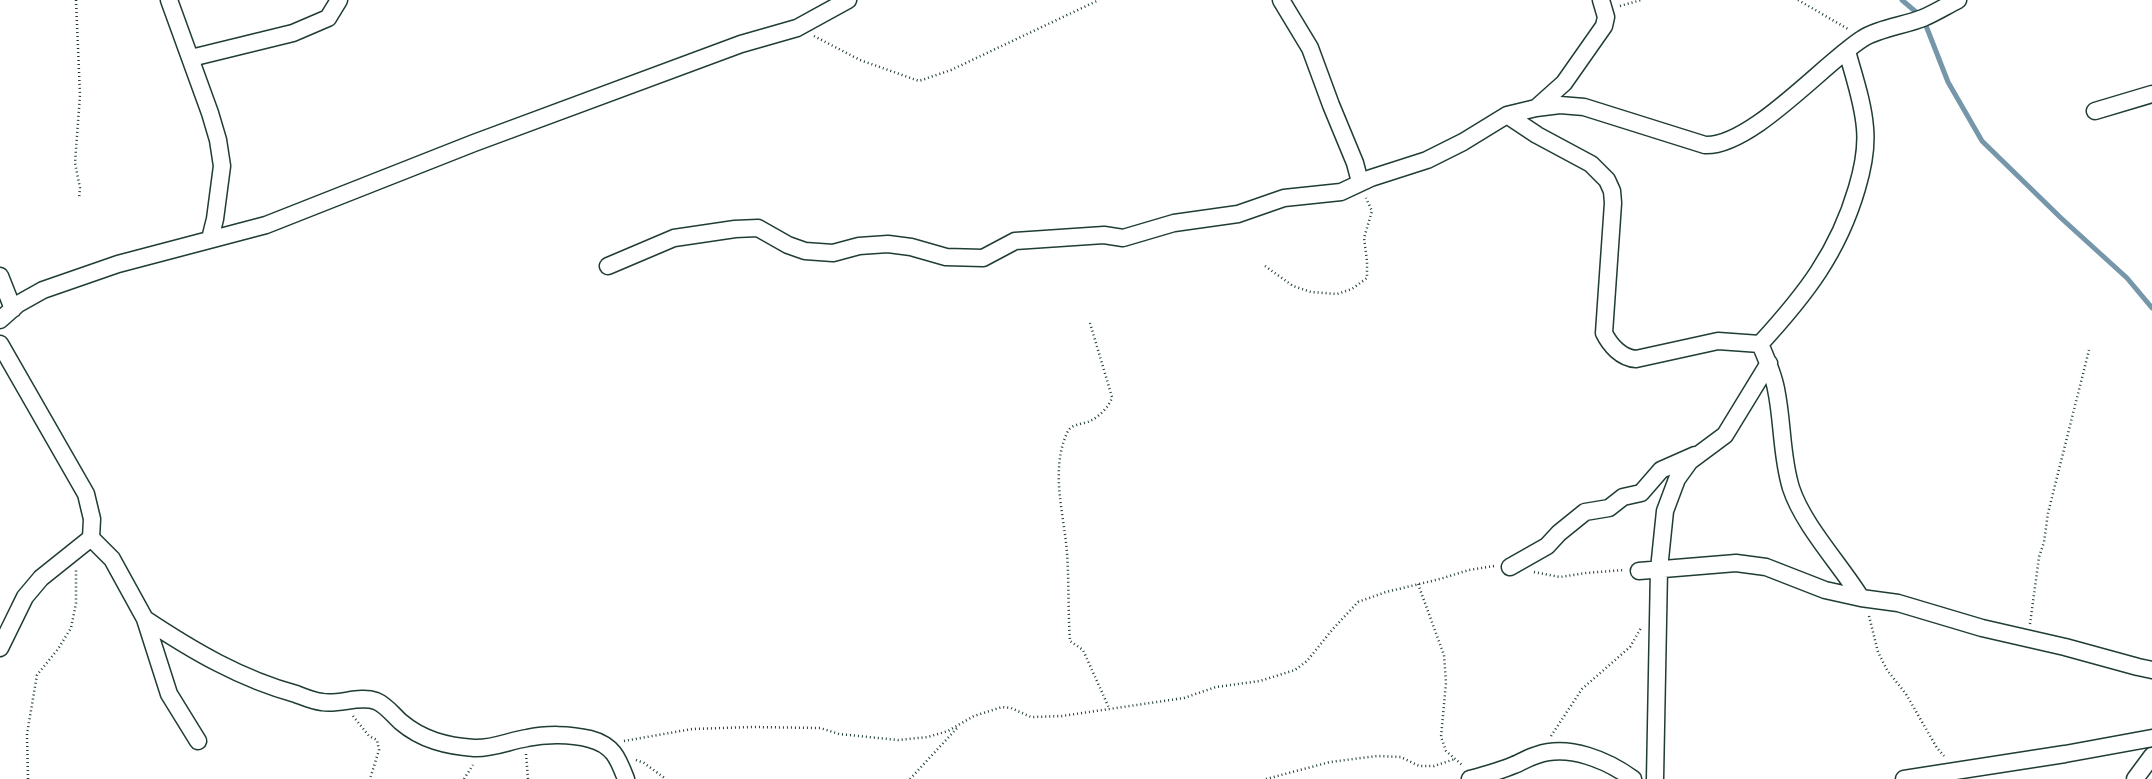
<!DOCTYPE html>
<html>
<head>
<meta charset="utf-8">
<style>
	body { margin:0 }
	canvas { display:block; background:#fff }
</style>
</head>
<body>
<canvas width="2152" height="779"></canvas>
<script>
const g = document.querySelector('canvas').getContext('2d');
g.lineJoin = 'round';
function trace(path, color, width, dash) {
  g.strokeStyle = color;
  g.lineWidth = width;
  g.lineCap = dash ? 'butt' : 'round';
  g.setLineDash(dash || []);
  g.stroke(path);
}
trace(new Path2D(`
	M1902,0L1923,18L1948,82L1982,141L2061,218L2127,278L2152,308`), '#7697aa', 5);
const minor = new Path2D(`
	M169,0L210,113L218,140L222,166L215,219L210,239
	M1281,0L1310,48L1331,105L1355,163L1360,182
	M191,58L293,33L328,18L339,0
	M1536,108L1564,83L1604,26L1606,17L1601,0
	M2095,111L2152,94
	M1507,115L1537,135L1591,164L1607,180L1612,191L1613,203L1604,333C1610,345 1621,358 1636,359L1718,341L1760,344C1766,358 1773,373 1776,389C1783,422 1781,456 1791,488C1803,525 1840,564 1861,598
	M608,266L674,238L735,229L758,228L788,245L805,251L833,253L859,246L888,244L911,247L946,257L983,258L1015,241L1104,235L1123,238L1174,223L1238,214L1284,198L1341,192L1371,178L1427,160L1463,142L1507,115L1536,108L1560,105L1584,107L1705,145C1751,147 1823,64 1862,39C1876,29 1906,25 1923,18C1935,13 1946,6 1958,0
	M0,276L13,309
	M0,320L18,304L43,290L118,264L266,225L474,143L741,44L797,28L848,0
	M0,344L86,494L92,519L91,538L41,578L25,597L0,648
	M1760,344C1805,295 1838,253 1857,188C1863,168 1867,149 1865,128C1863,102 1854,77 1847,51
	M91,538L112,559L145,619L169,694L198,741
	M1510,567L1547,546L1559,533L1585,512L1609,508L1623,497L1641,493L1661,470L1695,455
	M1639,571L1736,563L1766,567L1825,590L1861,598L1898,603L1982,628L2065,647L2138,667L2152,670
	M145,619C193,651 241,679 296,694C304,697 313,701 322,702C340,705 359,695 376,701C386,705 393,715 401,722C422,740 447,746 474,748C492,749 509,741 527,738C546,734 570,734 590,739C613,745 618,758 626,779
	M1470,779C1485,775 1500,771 1514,765C1522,762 1529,757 1537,755C1569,744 1607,760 1633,779
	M1655,779L1659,569L1665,511L1677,479L1690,461L1725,435L1769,363
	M1904,779L2065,754L2152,738
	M2135,779L2152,756`);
trace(minor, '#1f3d34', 19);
trace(new Path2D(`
	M76,0L80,95L75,163L80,188L79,199
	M1798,0L1848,29
	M1620,6L1641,0
	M814,36L860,60L919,81L951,70L1099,0
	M1265,266L1293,286L1311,292L1337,294L1352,289L1367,278V261L1364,238L1372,211L1366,198
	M1090,323L1112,397C1110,406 1099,417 1090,421C1082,425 1071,423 1067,433C1050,471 1064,513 1067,553C1069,582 1068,612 1070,641L1083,650L1109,708
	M1534,572L1560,577L1586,573L1624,570
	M1418,584L1444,655L1446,683L1441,737L1446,751L1462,765
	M1869,616L1878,652L1887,670L1906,694L1937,748L1944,756
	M2030,624L2039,557L2044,542L2048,513L2089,350
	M353,716L369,736L377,740L379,750L370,779
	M1551,736L1582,689L1630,647L1641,628
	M624,741L692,729L753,727L820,728L839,734L898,740L928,737L948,731L974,716L1002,707L1011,708L1031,717L1062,716L1184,698L1216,687L1260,681L1295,670L1307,661L1332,630L1358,602L1386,592L1440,579L1469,570L1494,566
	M526,754L528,779
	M636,760L644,763L666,779
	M28,779L27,734L37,675L58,649L71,628L76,603V570
	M464,779L473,765
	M910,779L958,727
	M1266,779L1330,762L1377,756L1401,757L1419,766H1434L1455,759`), '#1f3d34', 2.5, [1, 3]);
trace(minor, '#fff', 16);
</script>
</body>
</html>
